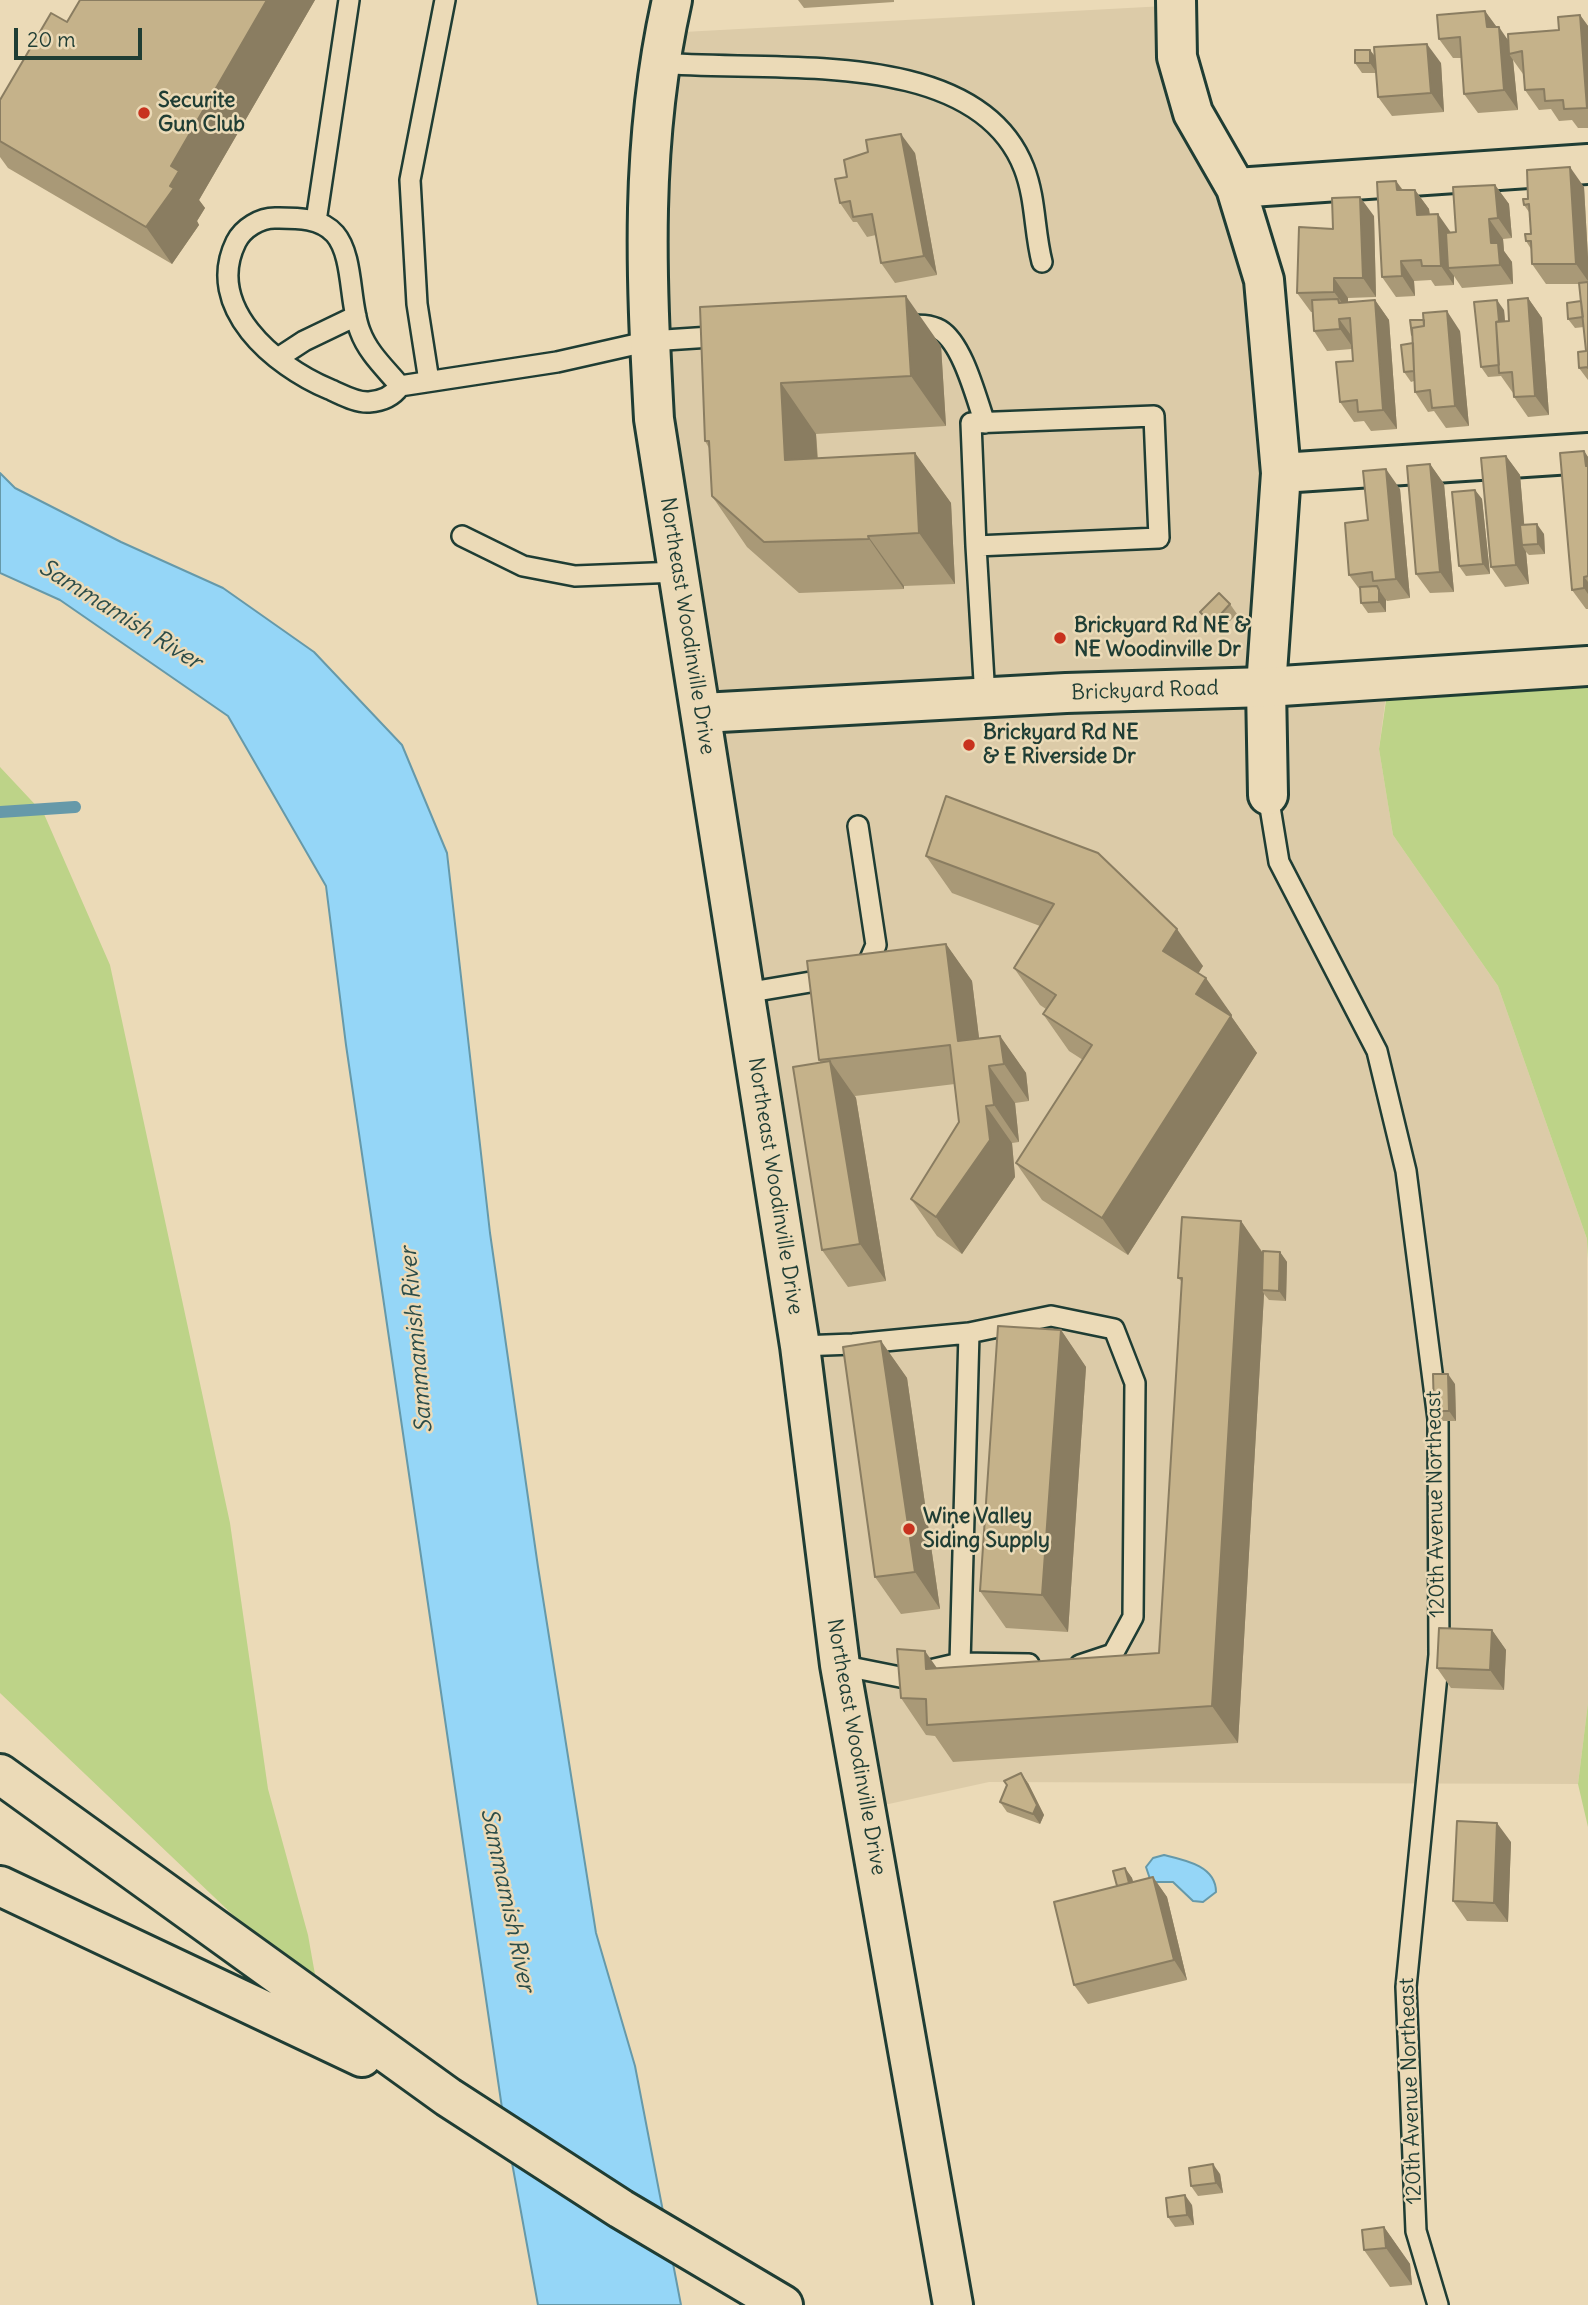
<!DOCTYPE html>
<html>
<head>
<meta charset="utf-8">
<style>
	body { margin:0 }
	#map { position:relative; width:1588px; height:2305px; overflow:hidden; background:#ebdab7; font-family:Delius,sans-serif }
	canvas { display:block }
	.scale { position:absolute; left:14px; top:28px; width:128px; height:32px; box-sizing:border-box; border:4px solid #1f3d34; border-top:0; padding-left:9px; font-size:21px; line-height:24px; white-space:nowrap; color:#1f3d34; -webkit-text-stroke:5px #ebdab7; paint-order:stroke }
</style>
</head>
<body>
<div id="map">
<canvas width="1588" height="2305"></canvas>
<div class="scale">20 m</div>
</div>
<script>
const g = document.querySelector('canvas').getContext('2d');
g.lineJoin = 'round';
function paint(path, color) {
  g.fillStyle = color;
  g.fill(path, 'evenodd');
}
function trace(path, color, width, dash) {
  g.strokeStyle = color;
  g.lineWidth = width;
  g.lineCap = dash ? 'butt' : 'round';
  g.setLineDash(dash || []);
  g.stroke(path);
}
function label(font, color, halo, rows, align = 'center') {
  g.font = font + ' Delius,sans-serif';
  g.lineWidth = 5;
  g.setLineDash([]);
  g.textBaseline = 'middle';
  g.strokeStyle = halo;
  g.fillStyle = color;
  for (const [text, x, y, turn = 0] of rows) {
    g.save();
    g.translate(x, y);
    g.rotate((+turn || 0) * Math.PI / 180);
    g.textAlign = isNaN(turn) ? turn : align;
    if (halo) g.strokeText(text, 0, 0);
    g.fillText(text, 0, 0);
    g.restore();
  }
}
paint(new Path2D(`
	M1165,6L1264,280L1266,686L1388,680L1379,749L1393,835L1498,986L1587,1239L1588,1703L1578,1784L989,1782L866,1809L654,419L665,33Z`), '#dccba8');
paint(new Path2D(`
	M1588,666V1260L1587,1239L1498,986L1393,835L1379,749L1389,680Z
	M0,767L44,814L110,965L230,1523L268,1789L308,1935L319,1997L0,1693Z
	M1588,1703V1827L1578,1784Z`), '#bdd388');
const water = new Path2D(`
	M0,473L15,488L121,542L223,588L314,652L402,745L447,853L490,1233L538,1567L596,1933L635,2066L681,2305H538L502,2108L346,1045L326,886L228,716L60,600L0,573Z
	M1164,1855C1185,1860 1216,1866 1216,1892L1203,1902L1193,1901L1173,1882H1151L1146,1867L1153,1858Z`);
paint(water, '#95d6f7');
trace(water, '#6699a9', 2);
trace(new Path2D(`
	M0,812L75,807`), '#6699a9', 12);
const service = new Path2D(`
	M661,63C767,73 976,44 1024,168C1036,199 1034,231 1042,262
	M316,221L349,0
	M903,325C915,325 929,324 940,330C963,344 976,398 985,423
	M278,358L304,341L356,316
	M429,381L417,304L410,180L445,0
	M400,386C385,368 368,353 360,331C349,304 354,256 335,234C320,217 295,218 275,218C260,218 243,228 236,242C204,307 274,366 329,389C341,394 356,403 369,402C383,401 393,396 400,386L557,362L650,341L726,336
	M462,536L523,566L575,576L678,572
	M976,546L971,423L1154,416L1159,538L976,546L985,698
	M1268,795L1279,862L1377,1051L1406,1171L1438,1419L1439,1655L1406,1987L1416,2231L1438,2305
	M745,993L864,973L876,945L858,826
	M969,1333L1051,1316L1114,1329L1135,1383L1133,1617L1113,1654L1080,1665
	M800,1346L853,1344L969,1333L960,1663L900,1677L840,1665
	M960,1663L1029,1664`);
const minor = new Path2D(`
	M1176,0L1177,57L1193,113L1236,188L1264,280L1281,473L1266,687L1268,795
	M1236,188L1588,164
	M1281,473L1588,453`);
const tertiary = new Path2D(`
	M702,713L1066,693L1266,687L1588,666`);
const secondary = new Path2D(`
	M672,0C640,143 646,274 654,419L800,1346L840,1665L953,2305`);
const motorway = new Path2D(`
	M0,1774L448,2097L621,2209L783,2305
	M0,1886L362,2057`);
trace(service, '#1f3d34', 24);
trace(minor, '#1f3d34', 44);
trace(tertiary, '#1f3d34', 44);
trace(secondary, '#1f3d34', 44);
trace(motorway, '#1f3d34', 44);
trace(service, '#ebdab7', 19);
trace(minor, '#ebdab7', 38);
trace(tertiary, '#ebdab7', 38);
trace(secondary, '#ebdab7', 38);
trace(motorway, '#ebdab7', 38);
paint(new Path2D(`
	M80,0H315L199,200L205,208L197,221L199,225L172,264L8,168L0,157V100L67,22Z
	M798,0H894V2L804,8Z
	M1485,11L1496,27L1508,40L1559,30L1580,15L1588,26V128H1578L1572,120L1559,121L1551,109L1539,110L1525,90L1524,73L1523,74L1513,60L1518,110L1478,113L1464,94L1461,58H1453L1439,39Z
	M1370,50L1375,56L1441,63L1444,112L1392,116L1378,97L1376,73H1362L1355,63Z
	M915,153L937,275L895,283L881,263L876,235L867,237L857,222H853L840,203L847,177Z
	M1396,181L1403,190H1415L1429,209L1430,214L1451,233L1456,232L1495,185L1509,204L1512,238L1503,239L1504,251L1512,262L1513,284L1462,288L1454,276V285L1435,286L1431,280L1414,281L1415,296L1396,297L1382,277Z
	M1584,187L1588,258V380L1579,368L1586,351L1584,327L1575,328L1568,319L1581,301L1579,284H1546L1532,264L1531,249L1526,241L1531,234L1529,212L1524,205L1528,199Z
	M1374,216L1376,297L1348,298V302L1375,300L1389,320L1397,429L1371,431L1364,421L1354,422L1340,402L1353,361L1352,349L1327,351L1314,331L1312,312H1311L1297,293L1333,229Z
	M1528,298L1542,318L1549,415L1528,417L1514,397L1513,393L1501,376L1488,377L1481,367L1504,310L1505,321H1509Z
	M700,307L941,346L946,426L816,434L818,458L915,453L951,503L955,584L904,586V589L799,593L747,547L712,496L709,448L705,441Z
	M1460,331L1469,426L1446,428L1434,411L1428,412L1415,392L1414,381L1411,382L1404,372L1413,343Z
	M1584,451L1588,457V609H1586L1572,590Z
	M1506,456L1520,475L1524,525L1544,534L1545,554L1529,555L1526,552L1529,584L1505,587L1491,567Z
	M1430,464L1444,484L1454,592L1430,593L1416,574Z
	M1400,489L1410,598L1387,601L1386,600V612L1368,613L1361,603L1360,590L1349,575Z
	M1475,490L1482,499L1490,574L1466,576L1459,566Z
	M1230,604L1237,614L1218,633L1207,622L1200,612Z
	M946,796L1203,966L1198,973L1232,1015L1231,1016L1257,1053L1128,1255L1042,1200L1016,1163L1083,1060L1069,1051L1043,1014L1046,1009L1040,1005L1014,968L1040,926L952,893L926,856Z
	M946,944L972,981L979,1038L1000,1036L1026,1073L1029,1101L1015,1103L1019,1142L1012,1143L1015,1177L962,1254L937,1236L911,1199L959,1122L955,1084L855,1096L856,1098L886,1281L848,1287L822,1250L821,1063L819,1060Z
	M1241,1221L1263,1253L1280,1252L1287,1262L1286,1301L1269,1300L1264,1294L1238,1743L953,1762L935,1736L926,1735L901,1698L937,1668L1159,1653L1182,1282L1178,1278Z
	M1061,1330L1086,1367L1068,1632L1006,1628L980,1591Z
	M881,1341L907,1378L940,1609L901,1614L875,1577Z
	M1455,1384L1456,1421H1441L1434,1411Z
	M1492,1630L1506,1650L1504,1690L1451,1688L1437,1668Z
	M1028,1783L1044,1815L1040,1824L1007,1812L1000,1802Z
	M1511,1842L1508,1922L1467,1921L1453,1901Z
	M1125,1868L1132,1878L1133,1882L1153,1877L1167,1897L1187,1980L1088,2004L1074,1985Z
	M1220,2174L1223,2193L1198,2196L1191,2186Z
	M1192,2205L1194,2225L1175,2227L1168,2217Z
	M1384,2227L1410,2264L1412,2285L1390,2287L1364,2250Z`), '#a99977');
paint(new Path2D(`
	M267,0H315L199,200L205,208L197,221L199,225L172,264L146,227L170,186L171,166Z
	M1485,11L1499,30V27L1512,46L1509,54L1513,60L1518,110L1504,90L1487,27Z
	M1580,15L1588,26V109L1587,108Z
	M1427,44L1441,63L1444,112L1431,93Z
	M1370,50L1377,60V73L1370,63Z
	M901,134L915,153L937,275L924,256Z
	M1570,167L1584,187L1588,258V281L1576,264Z
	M1396,181L1410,201L1397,190Z
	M1495,185L1509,204L1512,238L1498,218Z
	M1415,190L1429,209L1431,235L1417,215Z
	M1360,197L1374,216L1376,297L1363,278Z
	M1438,214L1452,234L1448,268L1454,276V285L1441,266Z
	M1489,219L1503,239L1504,251L1512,262L1513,284L1500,265L1491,243Z
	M1401,261L1414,281L1415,296L1402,276Z
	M1334,278L1348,298V311L1334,292Z
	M906,296L941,346L946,426L911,376Z
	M1528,298L1542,318L1549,415L1535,396Z
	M1375,300L1389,320L1397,429L1383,410Z
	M1497,300L1504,310L1506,333L1499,323Z
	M1447,311L1460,331L1469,426L1455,406Z
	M1339,319L1353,338L1354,349L1340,329Z
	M781,383L816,434L820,511L785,460Z
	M1584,451L1588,457V469L1586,466Z
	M915,453L951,503L955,584L919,533Z
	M1506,456L1520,475L1526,545H1522L1526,552L1529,584L1516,565Z
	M1430,464L1444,484L1454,592L1440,572Z
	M1386,469L1400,489L1410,598L1396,579Z
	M1475,490L1482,499L1490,574L1483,564Z
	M1537,524L1544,534L1545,554L1538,544Z
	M868,536L904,586V589L869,539Z
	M1584,577L1588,582V594L1584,588Z
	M1379,590L1386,600V612L1379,602Z
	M1177,929L1203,966L1189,988L1163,951Z
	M946,944L972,981L984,1078L958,1041Z
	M1206,978L1232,1015L1221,1031L1196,994Z
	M1231,1016L1257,1053L1128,1255L1102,1218Z
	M1000,1036L1026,1073L1029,1101L1004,1064Z
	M830,1061L856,1098L886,1281L860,1244Z
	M989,1066L1015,1103L1019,1142L994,1105Z
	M986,1106L1012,1143L1015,1177L962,1254L936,1217Z
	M1241,1221L1266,1258L1262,1290L1264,1294L1238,1743L1212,1706Z
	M1280,1252L1287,1262L1286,1301L1279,1291Z
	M1061,1330L1086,1367L1068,1632L1042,1595Z
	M881,1341L907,1378L940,1609L915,1572Z
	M1448,1374L1455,1384L1456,1421L1449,1411Z
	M1492,1630L1506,1650L1504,1690L1490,1670Z
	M925,1651L951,1688L926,1669Z
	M1021,1773L1028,1783L1044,1815L1040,1824L1033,1814Z
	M1497,1823L1511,1842L1508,1922L1494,1903Z
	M1125,1868L1132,1878L1137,1895L1130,1885Z
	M1153,1877L1167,1897L1187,1980L1174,1960Z
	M1213,2164L1220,2174L1223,2193L1216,2183Z
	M1185,2195L1192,2205L1194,2225L1187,2215Z
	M1384,2227L1410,2264L1412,2285L1386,2248Z`), '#8a7d61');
const building = new Path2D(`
	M80,0H267L171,166L179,171L170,186L174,188L146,227L0,141V100L51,13L67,22Z
	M1485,11L1487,27H1499L1504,90L1464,94L1460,37L1439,39L1437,15Z
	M1580,15L1587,108L1564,109L1563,100L1545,101L1544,89L1525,90L1522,51L1509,54L1508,34L1559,30L1558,17Z
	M1427,44L1431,93L1378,97L1374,47Z
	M1355,50H1370V63H1355Z
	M901,134L924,256L881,263L872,214L853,217L850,201L840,203L835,179L847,177L844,160L868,152L866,140Z
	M1570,167L1576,264H1532L1531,241H1526L1525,234H1531L1529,204L1524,205L1523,199H1528L1527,170Z
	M1396,181L1397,190H1415L1417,215L1438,214L1441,266H1422L1421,260L1401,261L1402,276L1382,277L1377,182Z
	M1495,185L1498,218L1489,219L1491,243H1498L1500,265L1448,268L1446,233L1456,232L1453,187Z
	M1360,197L1363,278H1334V292L1297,293L1299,227L1333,229L1332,198Z
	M1588,282V368V367L1579,368L1578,352L1586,351L1579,283Z
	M906,296L911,376L781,383L785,460L915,453L919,533L868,536L869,539L764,542L712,496L709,441H705L700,307Z
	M1528,298L1535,396L1514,397L1512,372L1499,373L1496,322L1509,321L1508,300Z
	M1338,299L1339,303L1375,300L1383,410L1358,412L1357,400L1340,402L1336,362L1353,361L1350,318L1339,319L1340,329L1314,331L1312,300Z
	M1497,300L1499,321L1496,322L1499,365L1481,367L1474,302Z
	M1581,301L1583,317L1568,319L1567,303Z
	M1447,311L1455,406L1432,408L1430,390L1415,392L1412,328L1424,326L1423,313Z
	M1410,320H1424V326L1412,328V335Z
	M1413,343L1414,371L1404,372L1401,345Z
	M1584,451L1586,466H1588V576L1584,577V588L1572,590L1560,453Z
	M1506,456L1516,565L1491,567L1481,458Z
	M1430,464L1440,572L1416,574L1407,466Z
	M1386,469L1396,579L1373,581L1372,572L1349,575L1345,523L1368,520L1363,471Z
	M1475,490L1483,564L1459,566L1452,492Z
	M1537,524L1538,544L1522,545L1520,525Z
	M1377,586L1379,590V602L1361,603L1360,587Z
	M1219,593L1230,604L1212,624L1200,612Z
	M946,796L1098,853L1177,929L1163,951L1206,978L1196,994L1231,1016L1102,1218L1016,1163L1092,1045L1043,1014L1056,995L1014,968L1054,904L926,856Z
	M946,944L958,1041L1000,1036L1004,1064L989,1066L994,1105L986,1106L990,1140L936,1217L911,1199L959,1122L950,1045L819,1060L807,961Z
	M830,1061L860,1244L822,1250L793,1067Z
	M1182,1217L1241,1221L1212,1706L927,1725L926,1699L901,1698L897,1649L925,1651L926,1669L1159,1653L1182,1278H1178Z
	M1263,1251L1280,1252L1279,1291L1262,1290Z
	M998,1326L1061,1330L1042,1595L980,1591Z
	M881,1341L915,1572L875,1577L843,1347Z
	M1433,1374H1448L1449,1411H1434Z
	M1439,1628L1492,1630L1490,1670L1437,1668Z
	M1021,1773L1037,1805L1033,1814L1000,1802L1007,1785L1004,1781Z
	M1457,1821L1497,1823L1494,1903L1453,1901Z
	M1125,1868L1129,1883L1117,1886L1113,1871Z
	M1153,1877L1174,1960L1074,1985L1054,1902Z
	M1213,2164L1216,2183L1191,2186L1189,2168Z
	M1185,2195L1187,2215L1168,2217L1166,2198Z
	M1384,2227L1386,2248L1364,2250L1362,2230Z`);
paint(building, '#c5b28a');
trace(building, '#8a7d61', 2);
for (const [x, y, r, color] of [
	[144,113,7,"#c8321e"],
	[1060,638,7,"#c8321e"],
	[969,745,7,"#c8321e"],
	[909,1529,7,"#c8321e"]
]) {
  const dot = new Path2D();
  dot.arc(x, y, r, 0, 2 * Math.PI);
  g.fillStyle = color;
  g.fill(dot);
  trace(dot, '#ebdab7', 2.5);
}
label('bold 21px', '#1f3d34', '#ebdab7', [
	["Securite",158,101],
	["Gun Club",158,125],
	["Brickyard Rd NE &",1074,626],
	["NE Woodinville Dr",1074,650],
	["Brickyard Rd NE",983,733],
	["& E Riverside Dr",983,757],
	["Wine Valley",923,1517],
	["Siding Supply",923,1541]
], 'left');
label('21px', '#1f3d34', '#ebdab7', [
	["Northeast Woodinville Drive",687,626,81],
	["Brickyard Road",1145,691,-2],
	["Northeast Woodinville Drive",775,1186,81],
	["120th Avenue Northeast",1436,1504,-91],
	["Northeast Woodinville Drive",856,1747,80],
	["120th Avenue Northeast",1411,2091,-92]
]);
label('italic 23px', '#2b4c48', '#ebdab7', [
	["Sammamish River",120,615,32],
	["Sammamish River",417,1340,-95],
	["Sammamish River",507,1900,78]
]);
</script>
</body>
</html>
